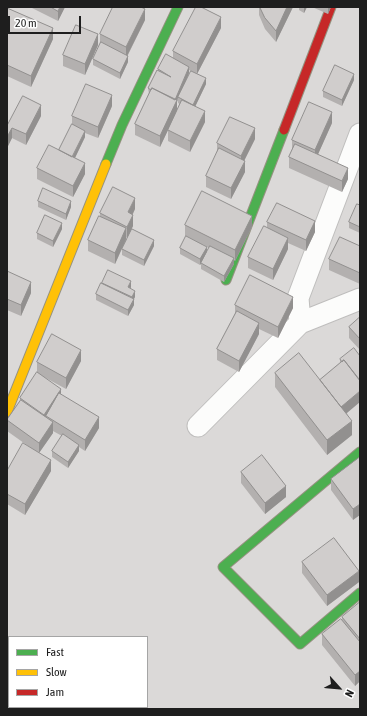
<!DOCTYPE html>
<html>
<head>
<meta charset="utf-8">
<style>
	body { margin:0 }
	#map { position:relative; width:367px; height:716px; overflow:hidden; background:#ece9e7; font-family:"Asap Condensed",sans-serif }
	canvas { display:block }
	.frame { position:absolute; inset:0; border:8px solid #1e1e1e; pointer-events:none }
	.legend { position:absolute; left:8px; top:636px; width:140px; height:72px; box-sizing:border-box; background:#fff; border:1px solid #a5a5a5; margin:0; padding:5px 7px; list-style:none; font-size:12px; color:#1e1e1e }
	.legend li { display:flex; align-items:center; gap:8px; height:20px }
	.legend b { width:20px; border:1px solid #a5a5a5 }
	.north { position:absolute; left:319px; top:668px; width:40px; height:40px; -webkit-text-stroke:3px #fff; paint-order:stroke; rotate:117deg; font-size:11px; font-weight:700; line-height:16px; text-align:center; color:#1e1e1e }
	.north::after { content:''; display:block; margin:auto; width:14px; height:18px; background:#1e1e1e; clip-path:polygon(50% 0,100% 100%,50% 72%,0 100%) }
	.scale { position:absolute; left:8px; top:16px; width:73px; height:18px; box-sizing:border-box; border:2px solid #1e1e1e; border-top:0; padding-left:5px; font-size:12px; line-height:14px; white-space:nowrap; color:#1e1e1e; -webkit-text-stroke:3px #fff; paint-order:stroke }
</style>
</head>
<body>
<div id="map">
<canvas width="367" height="716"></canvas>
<div class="frame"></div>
<ul class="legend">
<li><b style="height:5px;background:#4caf50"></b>Fast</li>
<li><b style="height:5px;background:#ffc107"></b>Slow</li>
<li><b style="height:5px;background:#c62828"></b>Jam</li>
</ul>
<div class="north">N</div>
<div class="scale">20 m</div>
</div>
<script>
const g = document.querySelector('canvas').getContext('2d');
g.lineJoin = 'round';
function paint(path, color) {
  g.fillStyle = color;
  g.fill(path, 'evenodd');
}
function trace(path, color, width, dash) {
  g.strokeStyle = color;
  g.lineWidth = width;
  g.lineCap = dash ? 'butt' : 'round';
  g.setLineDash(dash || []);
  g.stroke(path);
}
paint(new Path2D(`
	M7,7H360V709H7ZM9,637H147V707H9Z`), '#dbd9d8');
const street = new Path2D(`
	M300,323L298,298L360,134
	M198,426L300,323L360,299`);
const fast = new Path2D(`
	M106,164L122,125L178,7
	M226,280L284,130
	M360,452L223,567L300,644L360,593`);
const slow = new Path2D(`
	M7,412L106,164`);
const jam = new Path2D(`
	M284,130L331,7`);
trace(street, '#bfbebd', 23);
trace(fast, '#959280', 11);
trace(slow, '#959280', 11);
trace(jam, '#959280', 11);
trace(street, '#fcfcfb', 21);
trace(fast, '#4caf50', 9);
trace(slow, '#ffc107', 9);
trace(jam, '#c62828', 9);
paint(new Path2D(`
	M30,7H65L58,21Z
	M259,7H293L276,42L265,29L259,15Z
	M299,7H307L304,13L299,10Z
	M312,7H331L328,14Z
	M7,8L53,39L31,87L7,76Z
	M145,20L128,55V62L120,79L93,65V59L100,45V34Z
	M221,28L197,74L206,84L195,107L205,122L190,152L168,141V130L160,147L135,135V124L149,94L148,88L158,71V69L173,58V51ZM189,70L191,71L184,85L189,73ZM178,99V103L180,104L168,130Z
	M98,45L85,75L63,66V55Z
	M354,80L342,106L323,97V91Z
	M112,106L98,138L85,133V137L75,158L85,174L73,197L37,179V168L59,150L72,125V116Z
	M41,116L26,145L12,138L7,148V126Z
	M332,123L318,154L348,179L342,192L289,168V157L292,150V140Z
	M255,139L244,161L245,172L231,199L206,187V176L217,153V143Z
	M38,201L71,207L66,220L38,207Z
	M360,205V233L349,228V222Z
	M135,209L133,214V226L127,238L126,237V239L154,246L144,266L122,255V249L115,264L88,251V240L100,216V213Z
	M267,222L315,232L306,251L288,243V249L273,280L248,268V257L267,228Z
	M185,225L252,227L235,261L234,260V264L224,282L201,269V264L200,265L180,254V248L186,236H185ZM202,244L209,248L207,253Z
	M62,229L53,247L37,239V233Z
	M360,246V284L329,270V259Z
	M7,271L31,293L21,316L7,310Z
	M102,283L131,287V289L135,297L133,299L134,305L128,316L96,300V294Z
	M235,305L293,308L278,338L259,329V334L239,372L217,360V349L235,314Z
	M360,317V350L349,338V327Z
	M360,356L347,413L352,435L327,455L275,387V373L320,380L340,363V359Z
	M81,361L66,389L44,377L61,395L99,428L85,451L79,447V451L68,468L52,457V451L62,436L53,431V433L39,453L51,471L25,515L7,504V471L31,448L7,431V420L20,401V398L37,373V362Z
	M360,457L353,520L331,490V479Z
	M241,472L286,497L265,514L241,483Z
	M302,562L359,582L327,606L302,573Z
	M360,602V681L355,686L322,645V634L342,619V617Z`), '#b3b0af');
paint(new Path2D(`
	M60,7H65L58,21V11Z
	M287,7H293L276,42V31Z
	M304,7H307L304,13Z
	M328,7H331L328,14Z
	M145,9V20L126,58V47Z
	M221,17V28L197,74V64Z
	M53,28V39L31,87V76Z
	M98,34V45L85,75V64Z
	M128,56V62L120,79V73Z
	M189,67V73L179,98L178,97L177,102V111L160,147V136Z
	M354,74V80L342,106V100Z
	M206,78V84L193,111V105Z
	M112,95V106L98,138V127Z
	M41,105V116L26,145V134Z
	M205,111V122L190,152V141Z
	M332,112V123L315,161V150Z
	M12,128V138L7,148V137Z
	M255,128V139L241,167V156Z
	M85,131V137L72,164V158Z
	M245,161V172L231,199V188Z
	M85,163V174L73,197V186Z
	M348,168V179L342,192V181Z
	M135,198V209L128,223V212Z
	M71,201V207L66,220V214Z
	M133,215V226L127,238V227Z
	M252,216V227L235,261V250Z
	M315,221V232L306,251V240Z
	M62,223V229L53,247V241Z
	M126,228V239L115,264V253Z
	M288,238V249L273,280V269Z
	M154,240V246L144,266V260Z
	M207,247V253L200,265V259Z
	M234,258V264L224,282V276Z
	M131,281V287L128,293V287Z
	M31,282V293L21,316V305Z
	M135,291V297L132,303V297Z
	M293,297V308L278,338V327Z
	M134,299V305L128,316V310Z
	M259,323V334L239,372V361Z
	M81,350V361L66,389V378Z
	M61,389V400L46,416V423L44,425V415Z
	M360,391V402L341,418V407Z
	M99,417V428L85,451V440Z
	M352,421V435L327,455V440Z
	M53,422V433L39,453V443Z
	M79,445V451L68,468V462Z
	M51,460V471L25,515V504Z
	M286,486V497L265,514V503Z
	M360,504V515L353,520V509Z
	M359,571V582L327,606V595Z
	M360,671V681L355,686V675Z`), '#92908f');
const building = new Path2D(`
	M51,7H60L58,11Z
	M113,7H141L145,9L126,47L100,34Z
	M196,7H201L221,17L197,64L173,51Z
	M260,7H287L276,31L265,18Z
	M7,8L53,28L31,76L7,65Z
	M76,25L98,34L85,64L63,55Z
	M101,42L128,56L120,73L93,59Z
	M166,54L189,67L175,100L152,88L151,90L148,88L157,70L171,77L158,69Z
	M335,65L354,74L342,100L323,91Z
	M191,71L206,78L193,105L178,97Z
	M86,84L112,95L98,127L72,116Z
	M152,88L177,100L160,136L135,124Z
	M23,96L41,105L26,134L12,128L7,137V126Z
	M182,100L205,111L190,141L168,130Z
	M309,102L332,112L315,150L292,140Z
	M230,117L255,128L241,156L217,143Z
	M72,124L85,131L72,157L59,150Z
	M295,144L348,168L342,181L289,157Z
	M49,145L85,163L73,186L37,168Z
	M219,148L245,161L231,188L206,176Z
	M113,187L135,198L128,212L133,215L127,227L100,213Z
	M43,188L71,201L66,214L38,201Z
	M202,191L252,216L235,250L185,225Z
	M277,203L315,221L306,240L267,222Z
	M357,204L360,205V227L349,222Z
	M45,215L62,223L53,241L37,233Z
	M99,216L126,228L115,253L88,240Z
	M264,226L288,238L273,269L248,257Z
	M132,229L154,240L144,260L122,249Z
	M186,236L207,247L200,259L180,248Z
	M340,237L360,246V273L329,259Z
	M210,246L234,258L224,276L201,263Z
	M108,270L131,281L128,287L135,291L132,297L102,283Z
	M7,271L31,282L21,305L7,299Z
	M250,275L293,297L278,327L235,305Z
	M101,283L134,299L128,310L96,294Z
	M237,311L259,323L239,361L217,349Z
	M360,317V339L349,327Z
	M52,334L81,350L66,378L37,362Z
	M354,348L360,356V378L359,379L344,360L342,362L340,359Z
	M299,353L352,421L327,440L275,373Z
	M344,360L360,381V391L341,407L320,380Z
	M37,372L61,389L44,415L20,398Z
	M59,393L99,417L85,440L46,416Z
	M21,400L53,422L39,443L7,420Z
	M63,434L79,445L68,462L52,451Z
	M23,443L51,460L25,504L7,494V471Z
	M262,455L286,486L265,503L241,472Z
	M360,457V504L353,509L331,479Z
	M334,538L359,571L327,595L302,562Z
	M360,602V639L342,617Z
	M341,619L360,642V671L355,675L322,634Z`);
paint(building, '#d0cdcc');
trace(building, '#92908f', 1);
</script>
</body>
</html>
